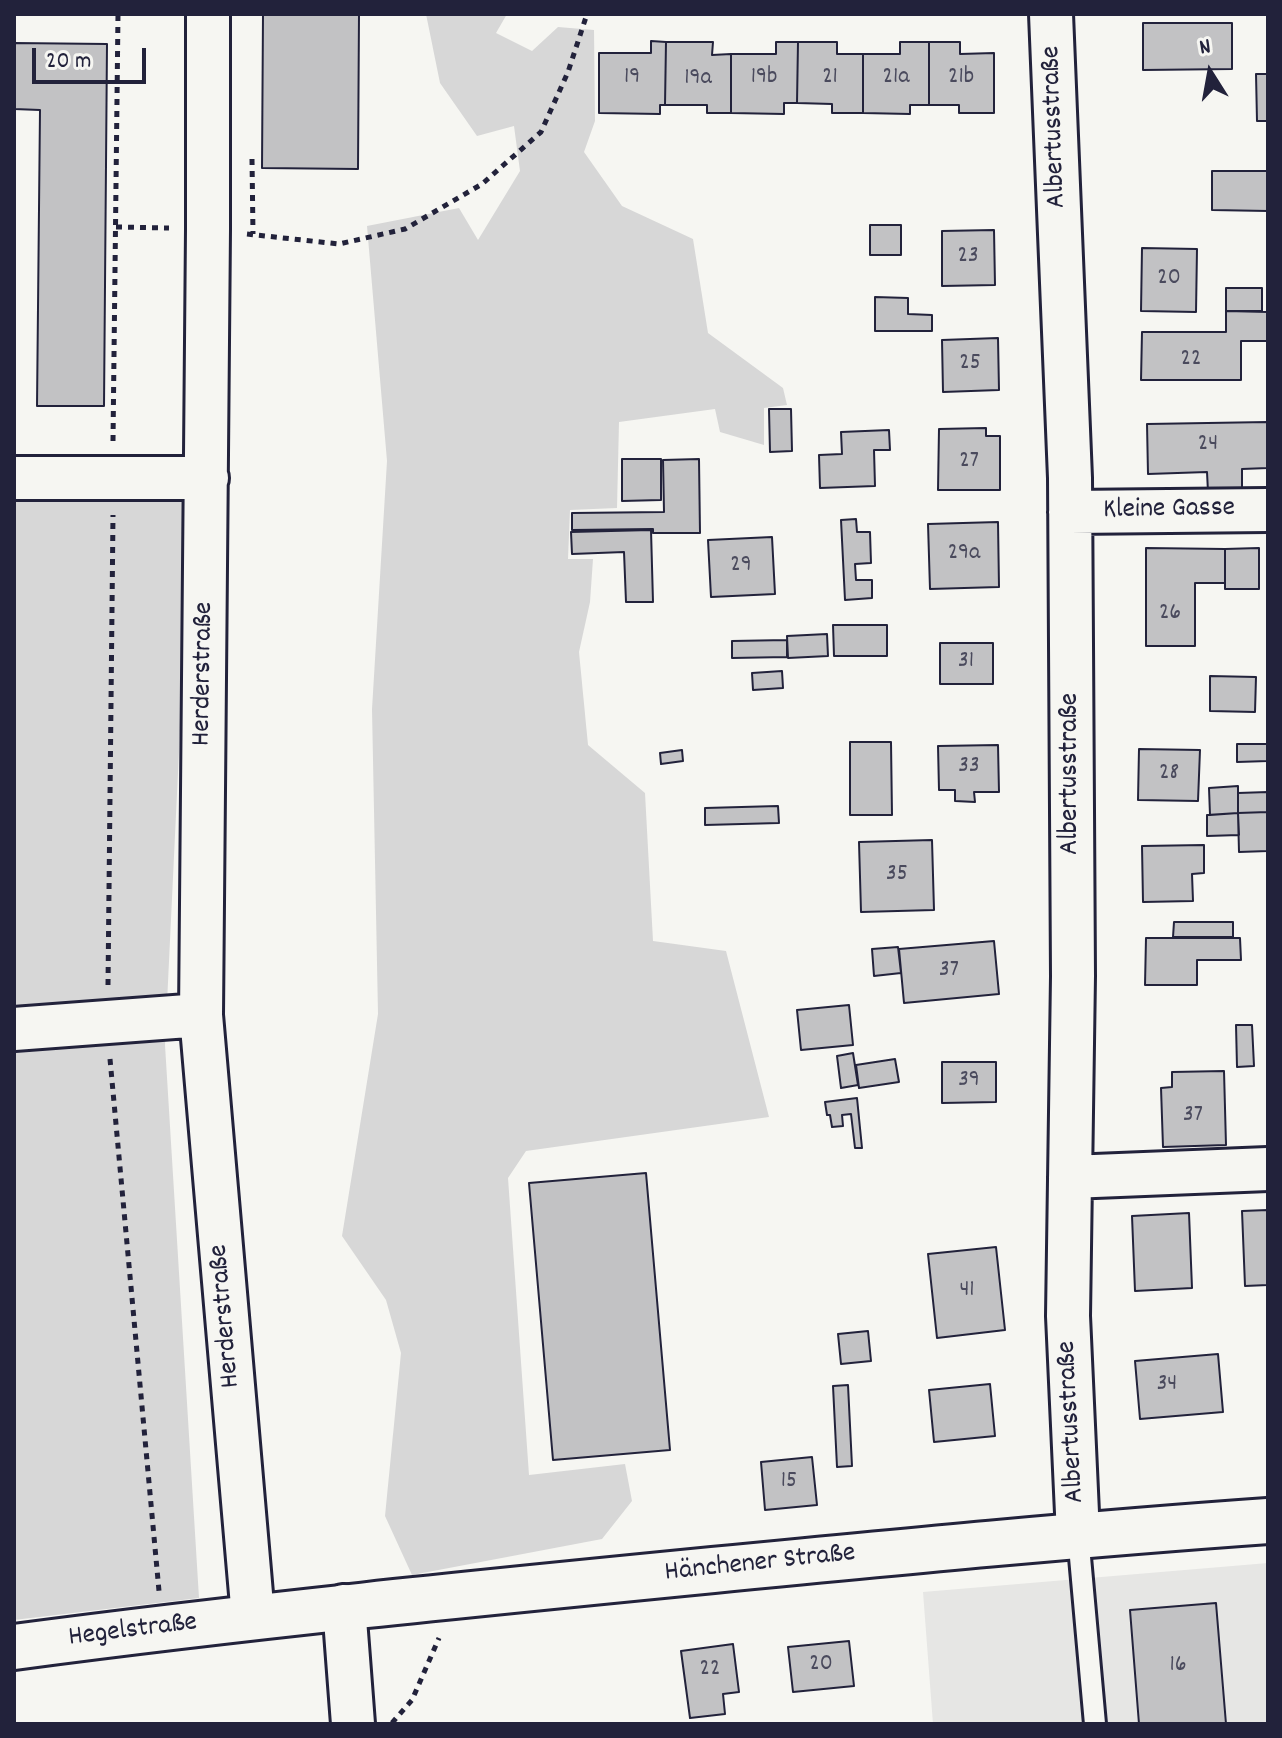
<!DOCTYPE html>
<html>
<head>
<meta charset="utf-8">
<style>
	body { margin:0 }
	#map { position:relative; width:1282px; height:1738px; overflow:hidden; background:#f6f6f2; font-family:Dekko,sans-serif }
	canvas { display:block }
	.frame { position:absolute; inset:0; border:16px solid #22223b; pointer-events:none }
	.north { position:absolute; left:1170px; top:32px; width:80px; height:80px; -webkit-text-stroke:6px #f6f6f2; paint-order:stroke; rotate:349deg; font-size:22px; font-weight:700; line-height:32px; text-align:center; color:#22223b }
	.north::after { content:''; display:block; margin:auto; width:28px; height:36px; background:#22223b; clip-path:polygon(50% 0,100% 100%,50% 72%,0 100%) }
	.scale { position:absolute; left:32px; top:48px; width:114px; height:36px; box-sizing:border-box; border:4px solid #22223b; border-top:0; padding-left:10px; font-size:24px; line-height:28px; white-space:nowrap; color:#22223b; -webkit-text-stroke:6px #f6f6f2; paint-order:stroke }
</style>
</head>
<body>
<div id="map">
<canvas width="1282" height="1738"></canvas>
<div class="frame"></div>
<div class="north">N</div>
<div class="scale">20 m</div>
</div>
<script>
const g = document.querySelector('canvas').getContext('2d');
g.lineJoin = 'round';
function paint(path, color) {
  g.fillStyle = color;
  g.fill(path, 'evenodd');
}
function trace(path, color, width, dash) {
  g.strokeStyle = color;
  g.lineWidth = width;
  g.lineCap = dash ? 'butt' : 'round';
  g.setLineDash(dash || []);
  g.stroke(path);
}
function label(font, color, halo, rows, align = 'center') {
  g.font = font + ' Dekko,sans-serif';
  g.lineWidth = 8;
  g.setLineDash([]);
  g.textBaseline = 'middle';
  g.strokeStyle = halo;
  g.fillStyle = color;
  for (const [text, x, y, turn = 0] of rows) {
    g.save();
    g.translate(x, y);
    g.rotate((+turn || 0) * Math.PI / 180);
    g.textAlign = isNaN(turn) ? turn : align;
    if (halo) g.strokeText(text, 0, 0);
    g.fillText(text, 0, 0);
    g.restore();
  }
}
paint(new Path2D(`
	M1268,1563V1724H933L923,1592Z`), '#e6e6e4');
paint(new Path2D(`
	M426,14H507L496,33L532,51L558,27L594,30L595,121L584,152L622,206L693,239L708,333L783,388L787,405L764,408V445L720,432L715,409L619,422L617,508L570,510L568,559H593L590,602L579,652L588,745L645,793L653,941L726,951L769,1117L526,1151L508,1178L529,1475L625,1464L632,1501L602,1539L412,1575L385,1516L401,1353L386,1300L342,1236L378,1014L372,709L387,461L367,226L459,208L478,240L520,171L514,126L477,136L440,83Z
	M14,458H193L165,1045L199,1598L14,1620Z`), '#d7d7d7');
const building = new Path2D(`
	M263,14H359L358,169L262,168Z
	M1143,23H1232V69L1143,70Z
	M651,41L666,42L665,105H660V114L599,113V53H651Z
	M666,42H713L712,55L731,54V113H707V105H665Z
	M776,42H798L797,103H784V114L731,113V54H776Z
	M798,42H837V54H863V113H832V104L797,103Z
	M900,42H929V105H910V114L863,113V54H900Z
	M929,42H960V54L994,53V113H959V105H929Z
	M14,43L107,44L104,406H37L40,110L14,109Z
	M1256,74H1268V121H1257Z
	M1212,171H1268V211L1212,210Z
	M870,225H901V255H870Z
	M994,230L995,285L942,286V231Z
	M1142,248L1197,249L1196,312L1141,311Z
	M1226,288H1262V311H1226Z
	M875,297L908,298V314L932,315V331H875Z
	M1226,311L1268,312V341H1241V380H1141L1142,332H1226Z
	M998,338L999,390L943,392L942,340Z
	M769,409H791L792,451L770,452Z
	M1268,422V468L1242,469V492H1208L1207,472L1148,474L1147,424Z
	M986,428V436H1000V490H938L939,429Z
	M889,430L890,450H874L875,486L820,488L819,455L842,454L841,432Z
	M622,459H661V500L622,501Z
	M699,459L700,533H653V529L572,530V513L664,512L663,460Z
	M856,519L857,532H870L871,563L855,564L856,580H872V598L845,600L841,520Z
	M998,522L999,587L930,589L928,524Z
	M651,530L653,602H626L624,552L572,554L571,532Z
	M772,537L775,594L711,597L708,540Z
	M1146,548L1225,549V583H1195V646H1146Z
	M1259,548V589H1225V549Z
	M833,625H887V656H834Z
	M827,634L828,656L788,658L787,636Z
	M787,640V657L732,658V641Z
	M940,643H993V684H940Z
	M782,671L783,688L753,690L752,673Z
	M1210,676L1256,677L1255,712L1210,711Z
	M850,742H891L892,815H850Z
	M1237,744H1268V761L1237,762Z
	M998,745L999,792H974L975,802L955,801V790H939L938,746Z
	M1139,749L1200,750L1198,801L1138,800Z
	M682,750L683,761L661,764L660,753Z
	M1238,786V813L1210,815L1209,788Z
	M1268,792V812L1238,813V793Z
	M778,806L779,823L705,825V808Z
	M1268,812V851L1239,852L1238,813Z
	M1238,813L1239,835L1207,836V815Z
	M932,840L934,910L861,912L859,842Z
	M1204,845V873L1192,874L1193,901L1143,902L1142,846Z
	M1174,922H1233V937H1173Z
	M1146,938H1240L1241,960H1197V985H1145Z
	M994,941L999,994L904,1003L899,949Z
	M898,947L901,973L874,976L872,949Z
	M849,1005L853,1045L801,1050L797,1010Z
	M1236,1025H1252L1254,1066L1237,1067Z
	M853,1053L858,1085L841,1088L837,1056Z
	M895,1059L899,1082L859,1088L856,1065Z
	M942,1062H996V1102L942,1103Z
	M1224,1071L1226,1145L1163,1147L1161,1088L1172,1087V1072Z
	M857,1098L862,1148H855L851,1114L842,1115L843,1126L832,1127L830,1115H827L825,1102Z
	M646,1173L670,1450L553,1460L529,1183Z
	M1268,1210V1285L1245,1286L1242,1211Z
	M1189,1213L1192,1288L1135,1291L1132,1216Z
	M996,1247L1005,1330L937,1338L928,1254Z
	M868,1331L871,1361L841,1364L838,1334Z
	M1218,1354L1223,1412L1140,1419L1135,1361Z
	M990,1384L995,1436L934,1442L929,1390Z
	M848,1385L852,1466L837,1467L833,1386Z
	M812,1457L817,1505L765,1510L761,1462Z
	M1216,1603L1226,1724H1139L1130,1610Z
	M849,1641L854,1686L793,1692L788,1647Z
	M733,1644L739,1692L723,1694L725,1714L690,1718L681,1651Z`);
paint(building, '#c2c2c4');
trace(building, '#22223b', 2);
const lane = new Path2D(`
	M1078,1535L1095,1724`);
const street = new Path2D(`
	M208,14V229L201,1015L253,1617
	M1051,14L1070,478L1073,976L1068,1316L1078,1535
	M14,478H207
	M1070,512L1268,510
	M14,1029L201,1015
	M1070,1177L1268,1169
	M344,1606L353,1724`);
const secondary = new Path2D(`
	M14,1647C247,1616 479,1593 713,1570C898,1552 1083,1534 1268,1521`);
trace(lane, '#22223b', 26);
trace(street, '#22223b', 48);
trace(secondary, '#22223b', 50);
trace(new Path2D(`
	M252,159L253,234
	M116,227L169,228
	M247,234L339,244L405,229L482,184L541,132L568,72L587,14
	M113,441L118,14
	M108,985L113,515
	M110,1059L159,1591
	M392,1723L412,1700L439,1638`), '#22223b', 5, [6, 6]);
trace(lane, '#f6f6f2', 20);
trace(street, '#f6f6f2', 42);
trace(secondary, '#f6f6f2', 44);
label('24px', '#4a4a5d', null, [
	["19",632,79],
	["19b",764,79],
	["21",830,79],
	["21a",896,79],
	["21b",961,79],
	["19a",698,80],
	["23",968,258],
	["20",1169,280],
	["22",1191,361],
	["25",970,365],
	["24",1208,446],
	["27",969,463],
	["29a",964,555],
	["29",741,567],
	["26",1170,615],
	["31",966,663],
	["33",969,768],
	["28",1169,775],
	["35",897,876],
	["37",949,972],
	["39",969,1082],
	["37",1193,1117],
	["41",967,1292],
	["34",1167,1386],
	["15",789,1483],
	["20",821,1666],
	["16",1178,1667],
	["22",710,1671]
]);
label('28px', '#22223b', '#f6f6f2', [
	["Albertusstraße",1056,127,-92],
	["Kleine Gasse",1169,511,-1],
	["Herderstraße",205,674,-89],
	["Albertusstraße",1072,774,-90],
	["Herderstraße",227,1316,-95],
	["Albertusstraße",1073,1422,-93],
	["Hänchener Straße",760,1565,-6],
	["Hegelstraße",133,1632,-7]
]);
</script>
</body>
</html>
